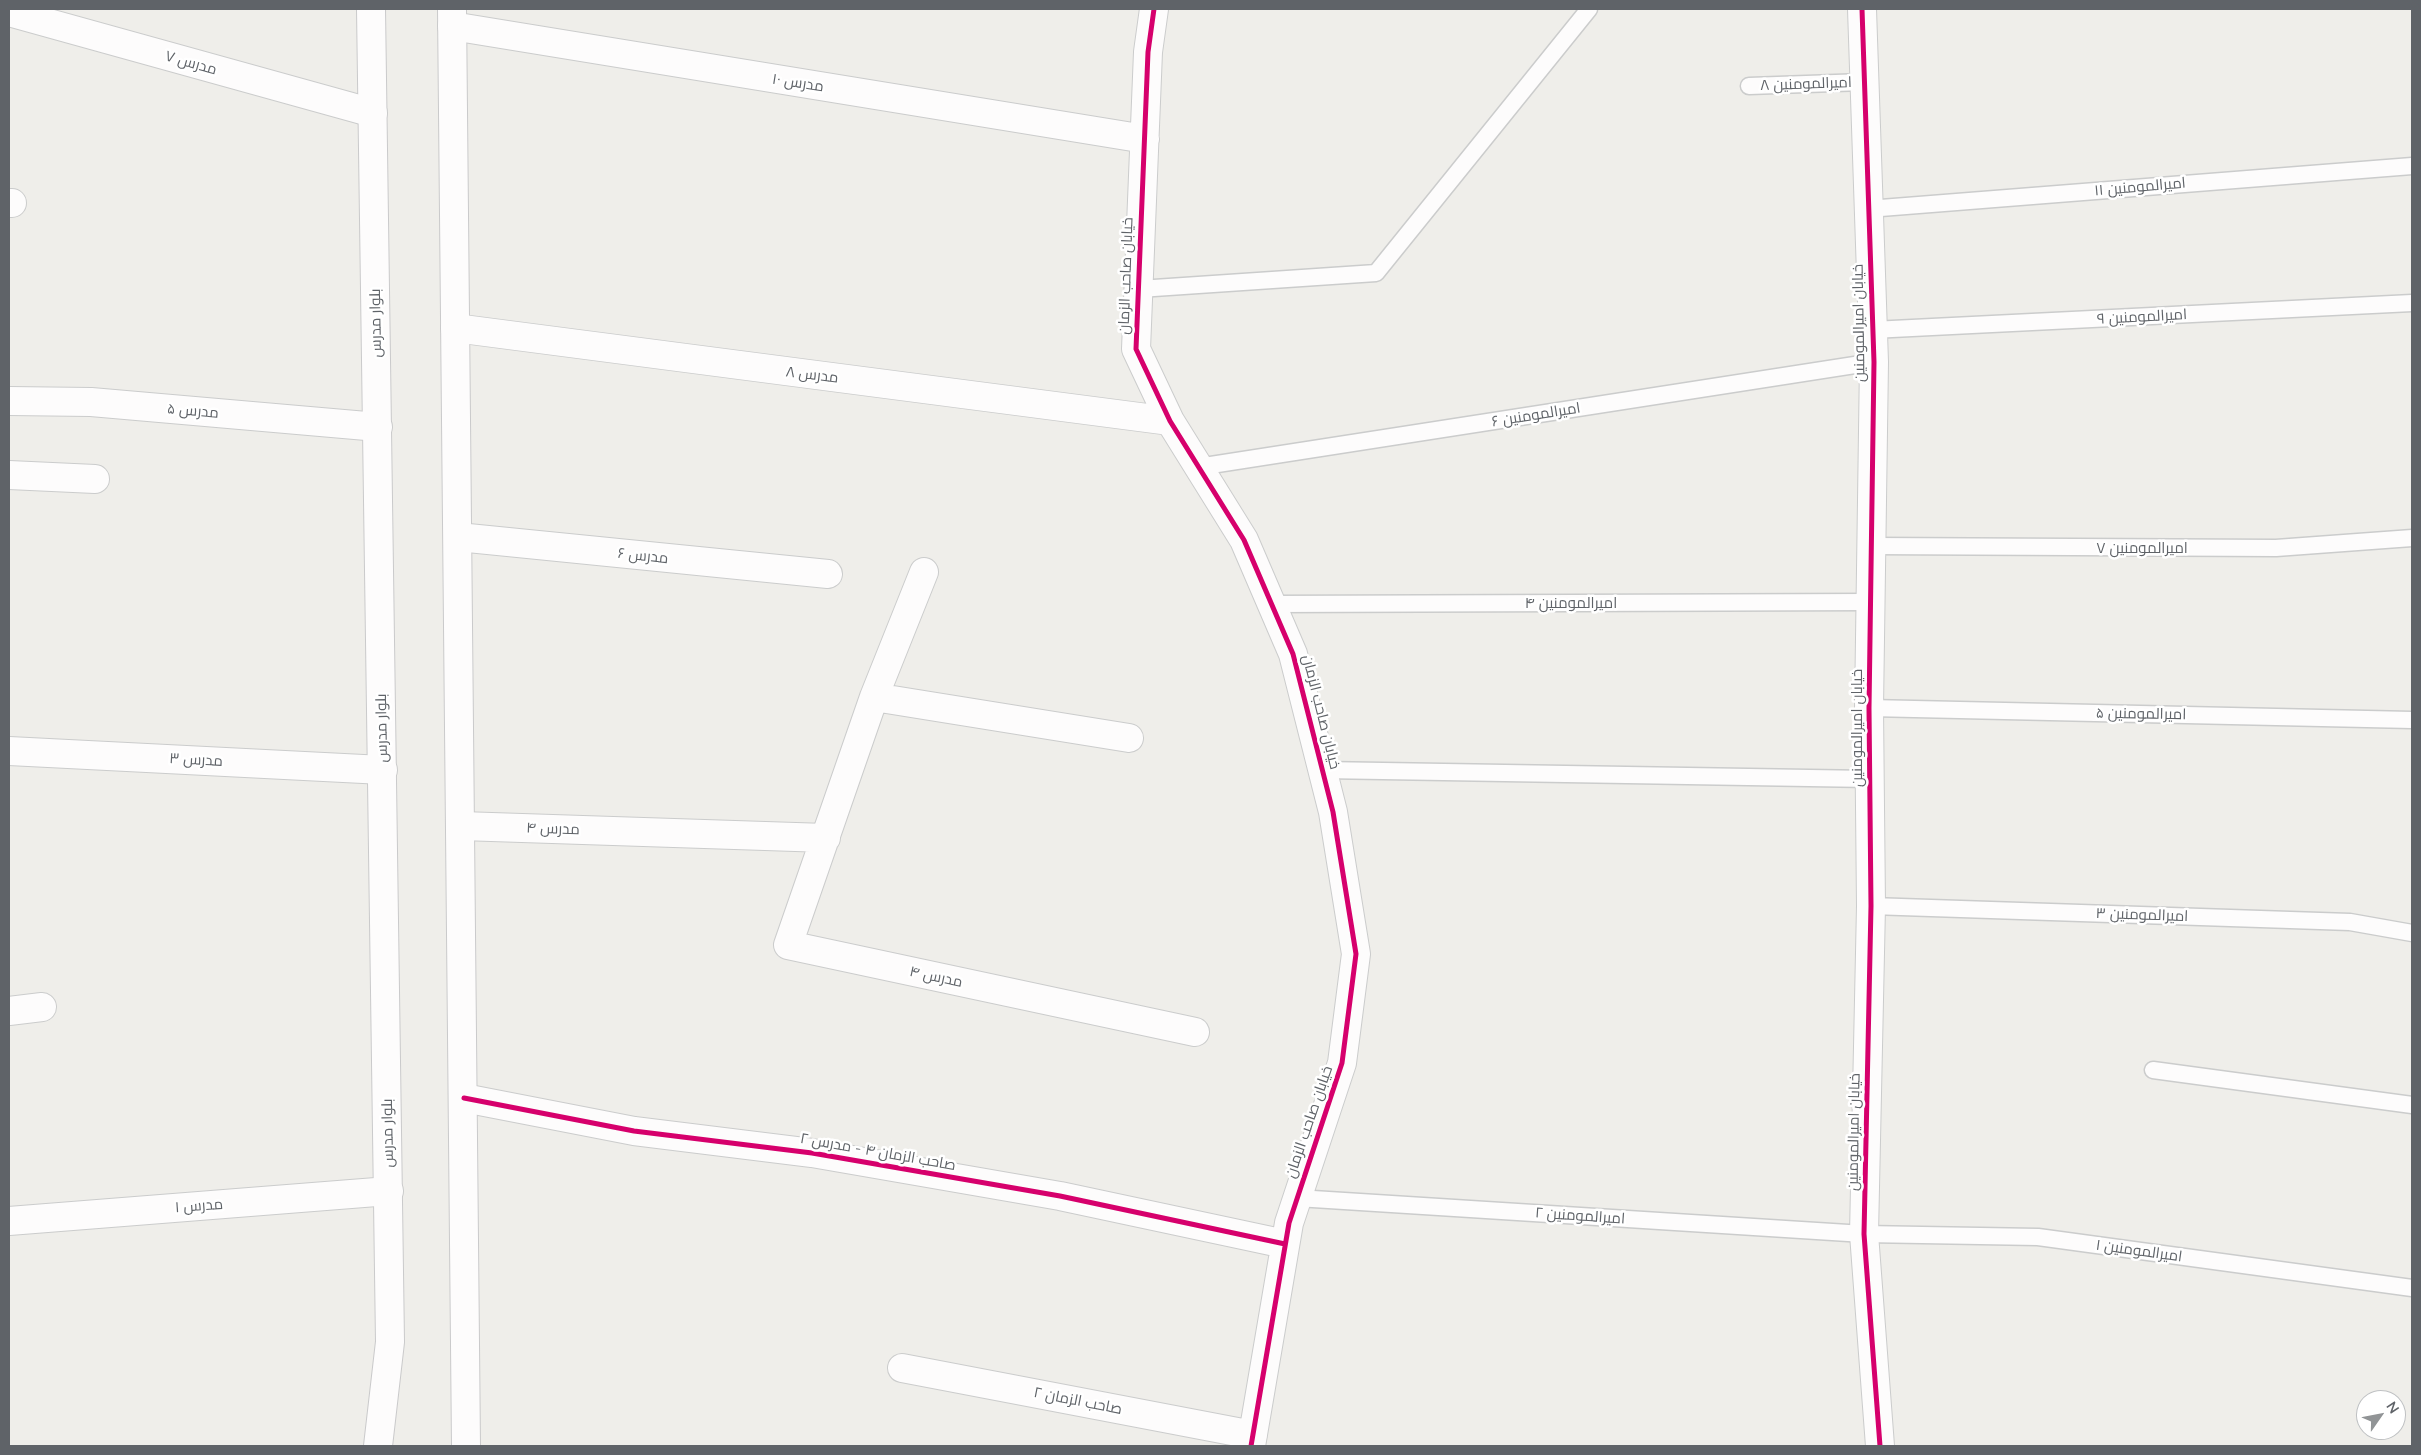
<!DOCTYPE html>
<html>
<head>
<meta charset="utf-8">
<style>
	body { margin:0 }
	#map { position:relative; width:2421px; height:1455px; overflow:hidden; background:#efeeea; font-family:Mulish,sans-serif }
	canvas { display:block }
	.frame { position:absolute; inset:0; border:10px solid #5f6368; pointer-events:none }
	.north { position:absolute; left:2356px; top:1390px; width:50px; height:50px; box-sizing:border-box; background:#fff; border:1px solid #bfc1c3; border-radius:50%; rotate:57deg; font-size:14px; font-weight:700; line-height:20px; text-align:center; color:#5f6368 }
	.north::after { content:''; display:block; margin:auto; width:18px; height:22px; background:#919496; clip-path:polygon(50% 0,100% 100%,50% 72%,0 100%) }
</style>
</head>
<body>
<div id="map">
<canvas width="2421" height="1455"></canvas>
<div class="frame"></div>
<div class="north">N</div>
</div>
<script>
const g = document.querySelector('canvas').getContext('2d');
g.lineJoin = 'round';
function trace(path, color, width, dash) {
  g.strokeStyle = color;
  g.lineWidth = width;
  g.lineCap = dash ? 'butt' : 'round';
  g.setLineDash(dash || []);
  g.stroke(path);
}
function label(font, color, halo, rows, align = 'center') {
  g.font = font + ' Mulish,Cairo,sans-serif';
  g.lineWidth = 5;
  g.setLineDash([]);
  g.textBaseline = 'middle';
  g.strokeStyle = halo;
  g.fillStyle = color;
  for (const [text, x, y, turn = 0] of rows) {
    g.save();
    g.translate(x, y);
    g.rotate((+turn || 0) * Math.PI / 180);
    g.textAlign = isNaN(turn) ? turn : align;
    if (halo) g.strokeText(text, 0, 0);
    g.fillText(text, 0, 0);
    g.restore();
  }
}
const lane = new Path2D(`
	M1749,86L1864,82
	M1868,209L2412,166
	M1139,289L1376,273L1589,9
	M1872,330L2412,303
	M1198,467L1874,362
	M1871,546L2276,548L2412,538
	M1272,604L1871,602
	M1869,708L2412,720
	M1322,770L1870,779
	M1871,906L2350,922L2412,933
	M2153,1070L2412,1105
	M1297,1198L1864,1234L2038,1237L2412,1288`);
const street = new Path2D(`
	M1154,9L1148,52L1136,349L1170,421L1244,540L1293,654L1333,812L1356,954L1342,1063L1289,1223L1251,1446
	M1862,9L1874,362L1869,708L1871,906L1864,1234L1880,1446
	M9,12L373,113
	M452,26L1145,139
	M9,203H12
	M455,328L1170,421
	M9,401L91,402L378,427
	M9,475L95,479
	M458,537L828,574
	M924,572L874,697L788,945L1195,1032
	M874,697L1129,738
	M9,751L383,770
	M461,826L826,838
	M9,1011L42,1007
	M464,1098L634,1131L812,1153L1060,1196L1285,1244
	M9,1221L389,1191
	M902,1368L1253,1435`);
const secondary = new Path2D(`
	M371,9L390,1342L378,1446
	M452,9L466,1446`);
trace(lane, '#cbcccc', 19);
trace(street, '#cbcccc', 30);
trace(secondary, '#cacacb', 30);
trace(lane, '#fdfcfc', 16);
trace(street, '#fdfcfc', 28);
trace(secondary, '#fdfcfc', 28);
trace(new Path2D(`
	M1154,9L1148,52L1136,349L1170,421L1244,540L1293,654L1333,812L1356,954L1342,1063L1289,1223L1251,1446
	M1862,9L1874,362L1869,708L1871,906L1864,1234L1880,1446
	M464,1098L634,1131L812,1153L1060,1196L1285,1244`), '#d6006c', 5);
label('15px', '#5f6368', '#fff', [
	["مدرس ۷",191,63,16],
	["مدرس ۱۰",798,83,9],
	["امیرالمومنین ۸",1806,84,-2],
	["امیرالمومنین ۱۱",2140,187,-5],
	["خیابان صاحب الزمان",1126,276,-88],
	["امیرالمومنین ۹",2142,317,-3],
	["بلوار مدرس",376,323,-91],
	["خیابان امیرالمومنین",1859,323,-91],
	["مدرس ۸",812,375,7],
	["مدرس ۵",193,411,5],
	["امیرالمومنین ۶",1536,415,-9],
	["امیرالمومنین ۷",2142,548],
	["مدرس ۶",643,556,6],
	["امیرالمومنین ۴",1571,603],
	["خیابان صاحب الزمان",1321,712,76],
	["امیرالمومنین ۵",2141,714,1],
	["بلوار مدرس",382,728,-91],
	["خیابان امیرالمومنین",1857,728,-90],
	["مدرس ۳",196,760,3],
	["مدرس ۴",553,829,2],
	["امیرالمومنین ۳",2142,915,2],
	["مدرس ۴",936,977,12],
	["خیابان صاحب الزمان",1309,1122,-71],
	["خیابان امیرالمومنین",1854,1132,-89],
	["بلوار مدرس",388,1133,-91],
	["صاحب الزمان ۴ - مدرس ۲",878,1152,10],
	["مدرس ۱",199,1206,-4],
	["امیرالمومنین ۲",1580,1216,4],
	["امیرالمومنین ۱",2139,1251,8],
	["صاحب الزمان ۲",1078,1401,11]
]);
</script>
</body>
</html>
